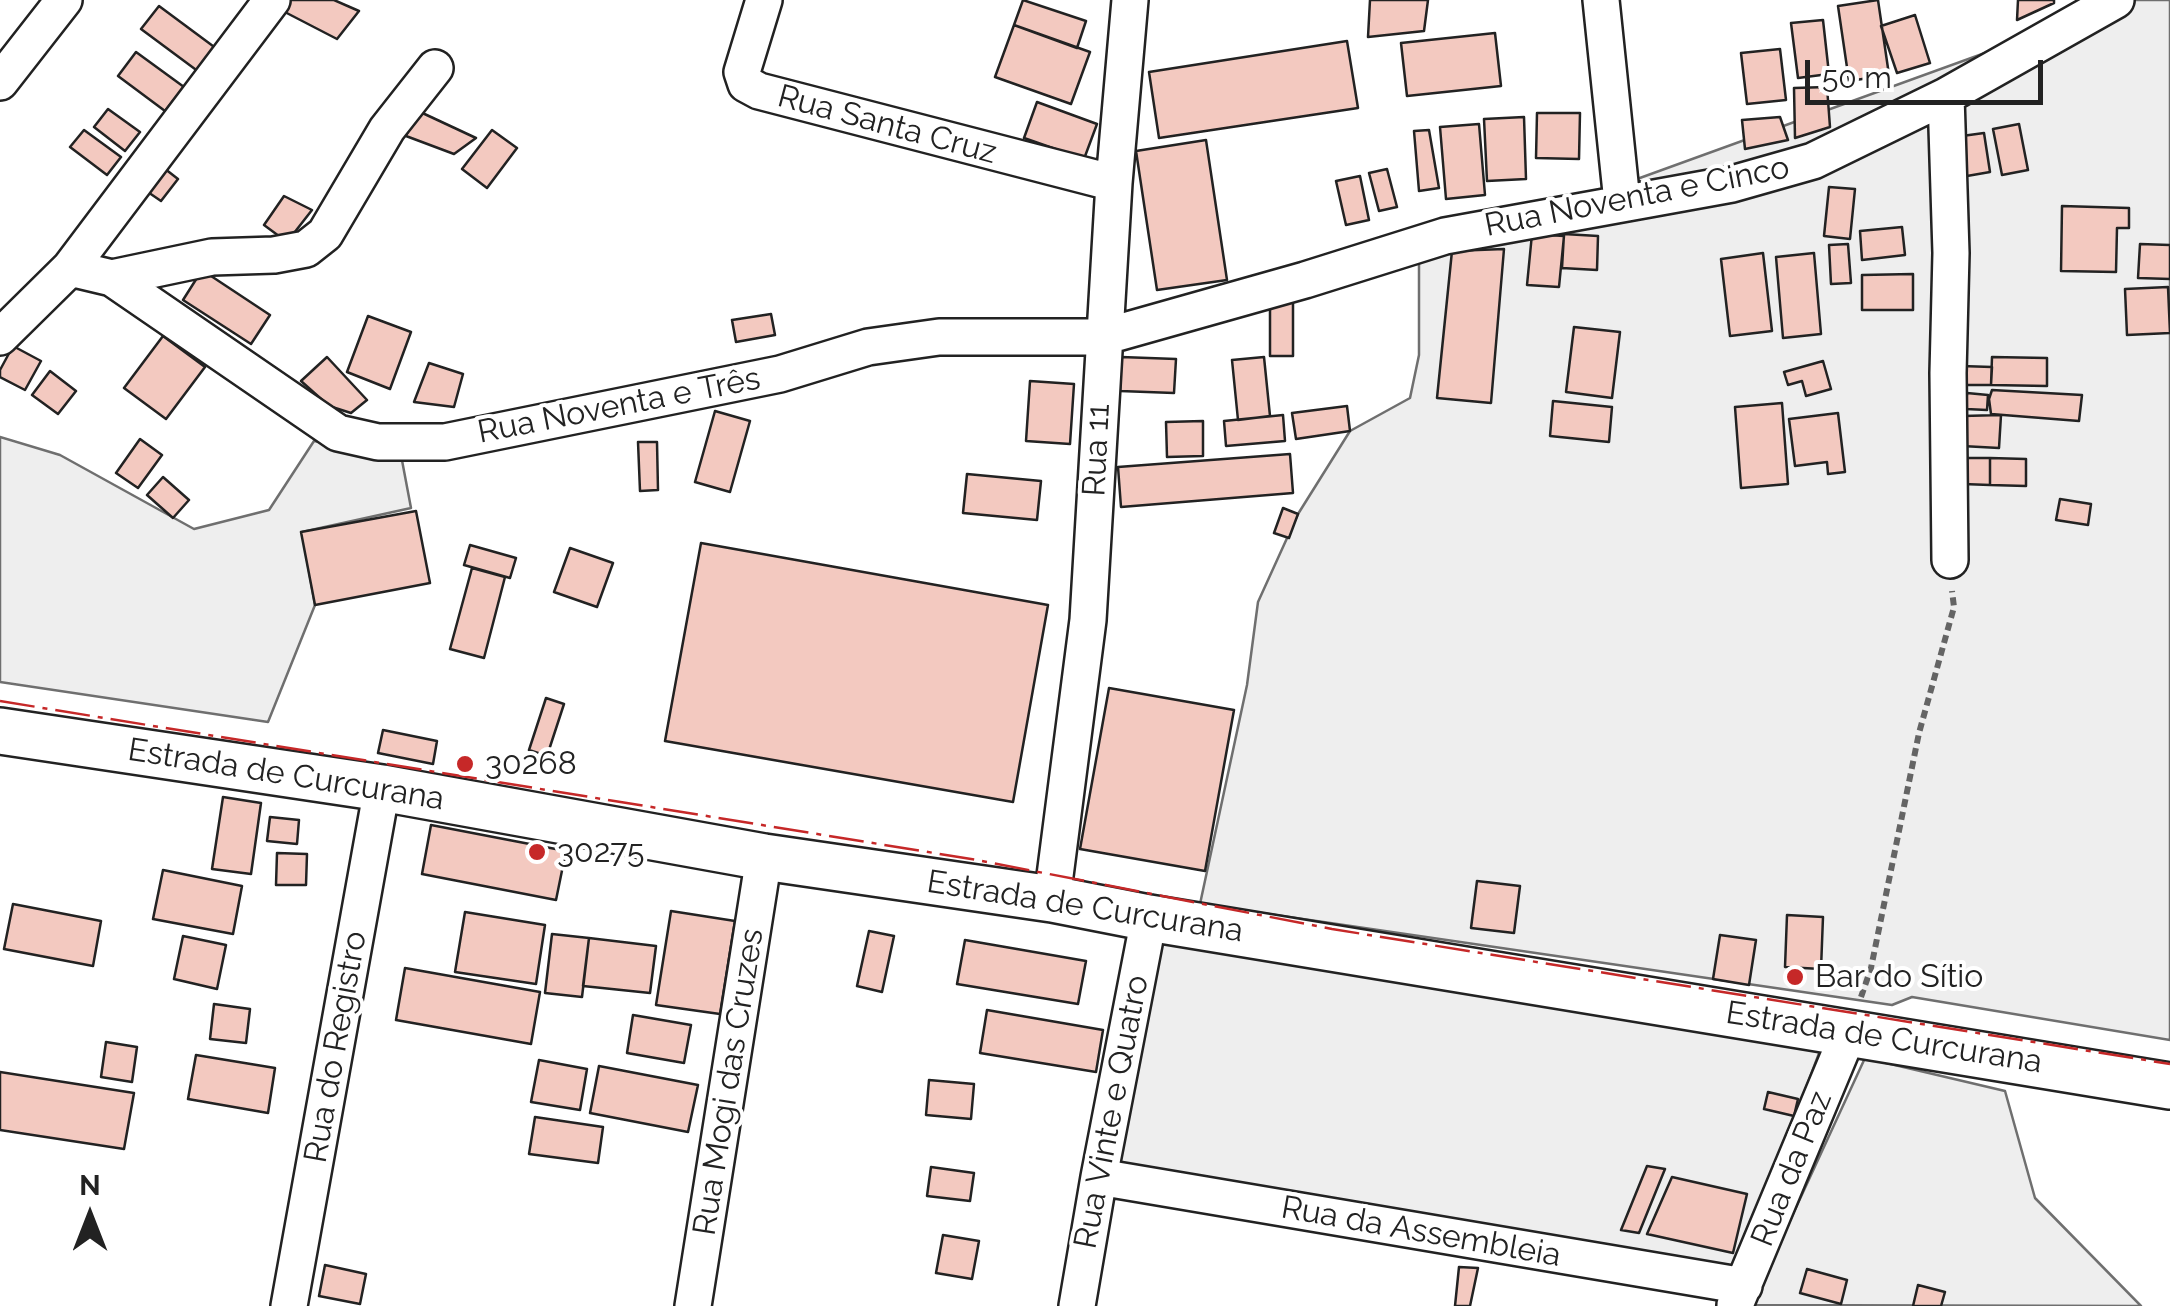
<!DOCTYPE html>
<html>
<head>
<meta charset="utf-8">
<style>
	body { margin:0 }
	#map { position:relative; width:2170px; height:1306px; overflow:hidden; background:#fff; font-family:Raleway,sans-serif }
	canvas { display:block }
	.north { position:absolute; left:40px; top:1166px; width:100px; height:100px; -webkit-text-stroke:8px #fff; paint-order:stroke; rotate:0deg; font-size:28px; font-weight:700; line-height:40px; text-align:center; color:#222 }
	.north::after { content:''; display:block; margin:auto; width:35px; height:45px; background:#222; clip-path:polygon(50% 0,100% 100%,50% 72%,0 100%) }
	.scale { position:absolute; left:1805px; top:60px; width:238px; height:45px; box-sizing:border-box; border:5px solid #222; border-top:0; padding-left:12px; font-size:30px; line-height:35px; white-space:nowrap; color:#222; -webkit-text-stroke:8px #fff; paint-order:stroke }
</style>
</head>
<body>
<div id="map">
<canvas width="2170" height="1306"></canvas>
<div class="north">N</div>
<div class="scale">50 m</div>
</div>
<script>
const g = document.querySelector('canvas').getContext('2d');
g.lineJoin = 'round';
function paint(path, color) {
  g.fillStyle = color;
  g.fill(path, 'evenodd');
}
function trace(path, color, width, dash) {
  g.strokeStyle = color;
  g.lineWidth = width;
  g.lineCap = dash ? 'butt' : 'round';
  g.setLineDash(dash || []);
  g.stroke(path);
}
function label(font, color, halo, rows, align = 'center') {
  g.font = font + ' Raleway,sans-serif';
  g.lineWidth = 8;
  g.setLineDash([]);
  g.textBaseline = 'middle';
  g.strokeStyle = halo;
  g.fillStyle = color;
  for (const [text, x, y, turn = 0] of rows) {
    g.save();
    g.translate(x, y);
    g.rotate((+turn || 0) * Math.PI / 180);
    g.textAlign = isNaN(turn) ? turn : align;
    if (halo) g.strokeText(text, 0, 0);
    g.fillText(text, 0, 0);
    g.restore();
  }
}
const green = new Path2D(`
	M2131,0H2170V1040L1912,997L1892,1005L1200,904L1247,685L1258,602L1298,514L1350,431L1410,398L1419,355V258Z
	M0,437L60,455L194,529L269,510L314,441L401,455L411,508L302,532L315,605L268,722L0,682Z
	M1160,941L1821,1048L1738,1268L1114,1164Z
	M1865,1058L2005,1091L2035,1198L2141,1306L1751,1305Z`);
paint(green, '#eee');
trace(green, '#6f6f6f', 2.5);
const building = new Path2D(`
	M283,0H334L359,11L337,39L279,9Z
	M1023,0L1086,21L1077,48L1014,25Z
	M1370,0H1428L1424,31L1368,37Z
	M1878,0L1889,75L1849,81L1838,6Z
	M2018,0H2054V3L2017,20Z
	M159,6L221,52L203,75L141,29Z
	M1915,15L1930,63L1897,73L1881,26Z
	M1823,20L1829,74L1798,78L1791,23Z
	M1014,25L1090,52L1071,104L995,77Z
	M1495,33L1501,86L1407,96L1401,43Z
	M1347,41L1358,108L1159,138L1149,72Z
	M1780,49L1786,100L1747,104L1741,53Z
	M136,52L184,87L165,111L118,76Z
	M1827,87L1830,127L1795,138L1794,88Z
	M1037,102L1097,124L1084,159L1024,138Z
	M108,109L140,132L125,151L94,127Z
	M416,110L476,138L454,154L406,136Z
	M1537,113H1580L1579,159L1536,158Z
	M1524,117L1526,179L1487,181L1484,119Z
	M1780,117L1788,140L1745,149L1742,120Z
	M1479,124L1485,195L1446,199L1440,127Z
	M2019,124L2028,170L2002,175L1993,129Z
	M84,130L121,157L107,175L70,147Z
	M492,130L517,148L487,188L462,169Z
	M1429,130L1439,188L1419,191L1414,131Z
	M1984,133L1990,172L1967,176L1962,136Z
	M1206,140L1227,280L1157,290L1136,151Z
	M160,165L178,179L161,201L142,188Z
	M1387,169L1397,207L1379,211L1369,173Z
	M1360,176L1369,220L1346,225L1336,181Z
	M1829,187L1855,189L1850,239L1824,236Z
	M284,196L312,210L287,242L264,225Z
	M2062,206L2129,208V228H2117L2116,272L2061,271Z
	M1902,227L1905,255L1862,260L1860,231Z
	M1532,234L1564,236L1559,287L1527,285Z
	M1564,234L1598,236L1597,270L1562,268Z
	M1848,244L1851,283L1831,284L1829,245Z
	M2140,244L2170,245V279L2138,278Z
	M1504,249L1491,403L1437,398L1452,251Z
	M1763,253L1772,331L1730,336L1721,259Z
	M1814,253L1821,334L1783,338L1776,257Z
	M202,270L270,315L251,344L183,300Z
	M1913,274V310H1862V275Z
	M2168,287L2170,333L2127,335L2125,289Z
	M1270,302H1293V356H1270Z
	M771,314L775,335L736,342L732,320Z
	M368,316L411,332L390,389L347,372Z
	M1574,327L1620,332L1612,398L1566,392Z
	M163,336L205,367L166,419L124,388Z
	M13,346L41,361L25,390L0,377V370Z
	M327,357L367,400L351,413L329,406L301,381Z
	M1121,357L1176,359L1174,393L1120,391Z
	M1264,357L1270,416L1238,420L1232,360Z
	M1992,357L2047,358V386L1991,385Z
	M1823,361L1831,389L1806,396L1802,381L1788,385L1784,372Z
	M429,363L463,374L454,407L414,402Z
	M1961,366L1992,367L1991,385H1961Z
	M50,371L76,391L58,414L32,395Z
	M1030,381L1074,384L1070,444L1026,441Z
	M1992,390L2082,395L2079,421L1991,414L1989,399Z
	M1967,393L1988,395L1987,410L1966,409Z
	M1553,401L1612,407L1609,442L1550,436Z
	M1782,403L1788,484L1741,488L1735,407Z
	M1347,406L1350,431L1296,439L1292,413Z
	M715,411L750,421L730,492L695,482Z
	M1838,413L1845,472L1828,474L1827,462L1795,466L1789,419Z
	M1283,415L1285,441L1226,446L1224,421Z
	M2001,415L1999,448L1962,446L1963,416Z
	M1203,421V456L1167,457L1166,422Z
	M140,439L162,455L138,488L116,473Z
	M638,442H657L658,490L640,491Z
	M1290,454L1293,493L1121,507L1118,467Z
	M1963,458H1990V485L1963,484Z
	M1990,458L2026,459V486L1990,485Z
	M967,474L1041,481L1037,520L963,513Z
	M163,477L189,500L173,518L147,495Z
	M2060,499L2091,504L2088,525L2056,520Z
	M1283,508L1298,514L1289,538L1274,533Z
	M416,511L430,583L315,605L301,532Z
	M701,543L1048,605L1013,802L665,741Z
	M470,545L516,558L510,578L464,565Z
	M570,548L613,563L597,607L554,592Z
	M472,568L505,577L484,658L450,649Z
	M1109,688L1234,710L1205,871L1080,849Z
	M546,698L564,704L547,756L529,750Z
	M383,730L437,741L433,764L378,753Z
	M223,797L261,803L251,874L212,869Z
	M270,817L299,820L297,844L267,841Z
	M431,825L566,851L556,900L422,874Z
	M277,853L307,854L306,885H276Z
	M163,870L242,886L233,934L153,919Z
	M1477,881L1520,886L1514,933L1471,928Z
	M13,904L101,921L93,966L4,949Z
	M671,911L735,921L720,1014L656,1005Z
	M465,912L545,925L536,984L455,972Z
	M1787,915L1823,917L1821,969L1785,967Z
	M869,931L894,936L882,992L857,986Z
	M552,934L589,938L582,997L545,993Z
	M1720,935L1756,940L1749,985L1713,979Z
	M183,936L226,945L217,989L174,979Z
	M589,938L656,946L650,993L583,986Z
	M965,940L1086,961L1078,1004L957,984Z
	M405,968L540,992L531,1044L396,1020Z
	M214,1004L250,1009L246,1043L210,1039Z
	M987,1010L1103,1030L1096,1072L980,1053Z
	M633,1015L691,1025L684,1063L627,1053Z
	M106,1042L137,1047L132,1082L101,1077Z
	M196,1055L275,1068L268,1113L188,1099Z
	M539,1060L587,1069L580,1110L531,1102Z
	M599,1066L698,1085L688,1132L590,1113Z
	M0,1072L134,1093L124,1149L0,1130Z
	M929,1080L974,1084L971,1119L926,1115Z
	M1768,1092L1798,1099L1794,1116L1764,1109Z
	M535,1117L603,1127L598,1163L529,1154Z
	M1647,1166L1665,1169L1639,1233L1621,1230Z
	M931,1167L974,1173L970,1201L927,1196Z
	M1672,1177L1747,1194L1733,1253L1647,1234Z
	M943,1235L979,1241L972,1279L936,1273Z
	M325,1265L366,1274L360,1304L319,1296Z
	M1459,1267L1478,1268L1470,1306H1455Z
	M1807,1269L1847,1280L1841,1304L1800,1293Z
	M1918,1285L1945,1292L1941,1306H1913Z`);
paint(building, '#f3c9c0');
trace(building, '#222', 2.5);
const minor = new Path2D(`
	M764,0L742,72L746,84L759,91L1114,183
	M1601,0L1622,202
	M0,82L64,0
	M1946,96L1951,253L1948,373L1950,560
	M70,268L272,0
	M112,278L212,257L274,255L306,249L325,234L387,129L435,68
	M0,337L70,268L112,278L338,433L378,442H445L780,374L868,347L939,337H1103L1305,280L1445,236L1732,184L1813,161L1946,96L2116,0
	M1052,899L1088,620L1114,183L1130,0
	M1099,1177L1744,1286
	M1735,1305L1849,1032
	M289,1306L382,788
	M693,1306L764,857
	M1077,1306L1099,1177L1149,918`);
const major = new Path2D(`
	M0,731L382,788L764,857L1052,899L1149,918L2170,1086`);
trace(minor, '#222', 40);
trace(major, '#222', 50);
trace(new Path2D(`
	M1861,997L1871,968L1919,733L1954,607L1952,591`), '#646464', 6, [8, 5]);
trace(minor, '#fff', 35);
trace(major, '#fff', 45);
trace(new Path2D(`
	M0,701L977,860L1332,929L2170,1064`), '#c62828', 2.5, [35, 8, 5, 8]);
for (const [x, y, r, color] of [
	[465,764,10,"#c62828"],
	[537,852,10,"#c62828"],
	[1795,977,10,"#c62828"]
]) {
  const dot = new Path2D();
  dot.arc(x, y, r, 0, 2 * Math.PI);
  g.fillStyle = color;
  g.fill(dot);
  trace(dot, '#fff', 4);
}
label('32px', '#222', '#fff', [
	["Rua Santa Cruz",887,125,15],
	["Rua Noventa e Cinco",1637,197,-11],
	["Rua Noventa e Três",619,406,-11],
	["Rua 11",1097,450,-87],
	["Estrada de Curcurana",286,775,9],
	["Estrada de Curcurana",1085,907,9],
	["Estrada de Curcurana",1884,1038,9],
	["Rua do Registro",336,1047,-80],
	["Rua Mogi das Cruzes",729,1082,-81],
	["Rua Vinte e Quatro",1112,1112,-79],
	["Rua da Paz",1792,1169,-68],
	["Rua da Assembleia",1421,1232,10]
]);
label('32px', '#222', '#fff', [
	["30268",485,764],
	["30275",557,852],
	["Bar do Sítio",1815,977]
], 'left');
</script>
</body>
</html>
